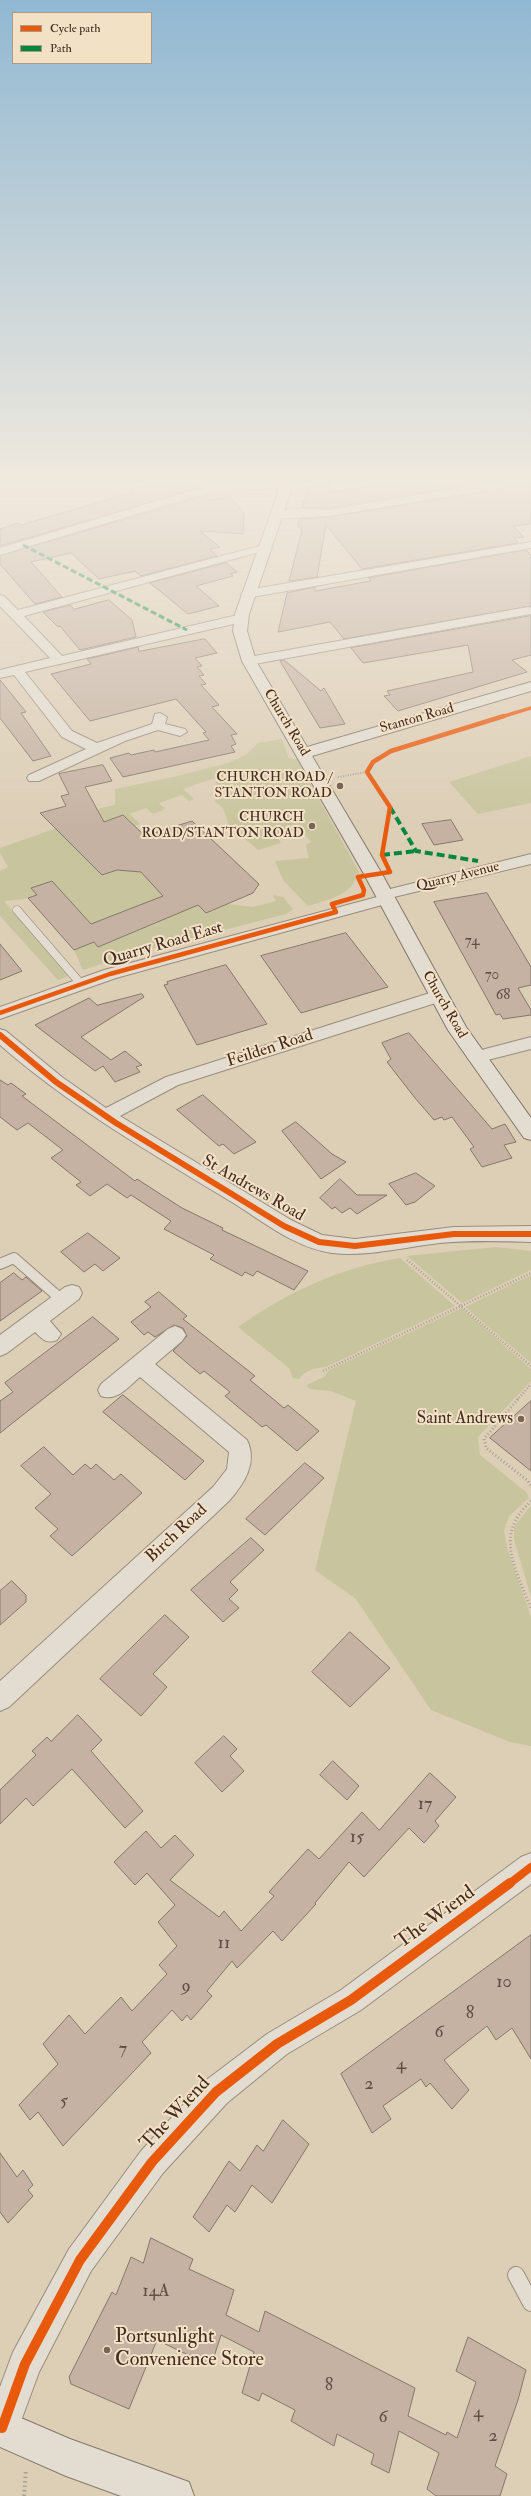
<!DOCTYPE html>
<html>
<head>
<meta charset="utf-8">
<style>
	body { margin:0 }
	#map { position:relative; width:531px; height:2496px; overflow:hidden; background:#ddceb6; font-family:"IM FELL Double Pica",serif }
	canvas { display:block }
	.legend { position:absolute; left:12px; top:12px; width:140px; height:52px; box-sizing:border-box; background:#f3e1c6; border:1px solid #ad9985; margin:0; padding:5px 7px; list-style:none; font-size:12px; color:#432c23 }
	.legend li { display:flex; align-items:center; gap:8px; height:20px }
	.legend b { width:20px; border:1px solid #ad9985 }
</style>
</head>
<body>
<div id="map">
<canvas width="531" height="2496"></canvas>
<ul class="legend">
<li><b style="height:5px;background:#e8590c"></b>Cycle path</li>
<li><b style="height:5px;background:#00873e"></b>Path</li>
</ul>
</div>
<script>
const g = document.querySelector('canvas').getContext('2d');
g.lineJoin = 'round';
function paint(path, color) {
  g.fillStyle = color;
  g.fill(path, 'evenodd');
}
function trace(path, color, width, dash) {
  g.strokeStyle = color;
  g.lineWidth = width;
  g.lineCap = dash ? 'butt' : 'round';
  g.setLineDash(dash || []);
  g.stroke(path);
}
function label(font, color, halo, rows, align = 'center') {
  g.font = font + ' "IM FELL Double Pica",serif';
  g.lineWidth = 4;
  g.setLineDash([]);
  g.textBaseline = 'middle';
  g.strokeStyle = halo;
  g.fillStyle = color;
  for (const [text, x, y, turn = 0] of rows) {
    g.save();
    g.translate(x, y);
    g.rotate((+turn || 0) * Math.PI / 180);
    g.textAlign = isNaN(turn) ? turn : align;
    if (halo) g.strokeText(text, 0, 0);
    g.fillText(text, 0, 0);
    g.restore();
  }
}
paint(new Path2D(`
	M282,739L289,758L297,759L359,872C351,896 330,899 308,906L283,880L275,861L309,858L306,845L311,842L300,829L276,834L281,843L258,850L229,825L223,808L214,801L228,795L215,783L224,779L220,776L183,789L194,799L189,801L182,795L159,803L165,809L153,814L146,808L130,814L140,824L113,835L130,821L123,815L64,837L102,875L117,870L162,871L206,913L228,904L253,907L276,901L273,895L283,897L293,909L286,914L131,954L83,970L74,950L86,945V934L98,947L158,923L140,905L88,925L86,919L51,881L32,888L37,895L24,899L4,901L69,976L58,980L0,916V871L8,867L0,853V848L77,821L101,808L115,805V789L173,777L228,763L247,754L258,743Z
	M531,756V803L478,814L449,782Z
	M496,1247L531,1251V1270L462,1303L407,1256Z
	M400,1258L455,1306L326,1367C316,1368 304,1370 299,1379L293,1378L289,1368L238,1327C286,1293 341,1267 400,1258Z
	M531,1275V1363L465,1307Z
	M462,1308L531,1369V1381L478,1437L480,1455L526,1492L529,1498L509,1516L504,1531L508,1551L531,1617V1746L510,1742L431,1710L356,1599L315,1570L356,1401L331,1391L309,1389L307,1385L324,1377L329,1370Z
	M531,1505V1597L514,1539V1527Z`), '#c8c49d');
const building = new Path2D(`
	M170,479H189L199,488L0,546V529L18,523L21,525L106,500L133,492L130,490Z
	M314,479H332L329,492L418,479H505L328,508H302L308,487H312Z
	M531,485V524L513,526L524,537L514,538L518,543L362,569L326,525L317,577L289,581L302,530L298,526L299,519L328,517Z
	M206,496L210,500L230,497L244,513L243,534L200,531L220,547L210,549L217,556L141,576L135,571L99,579L71,553L31,562L62,597L35,604L0,564V556Z
	M526,550L531,555V606L344,639L330,622L278,632L287,593L315,587V591L371,581L369,578Z
	M226,563L237,572L230,574L233,576L196,586L219,606L188,614L150,583Z
	M109,600L132,620L136,637L80,650L60,626L58,627L43,612L70,605L74,609Z
	M531,616V655L512,660L527,672L398,711L384,696L390,695L387,691L473,672L468,645L363,663L351,648Z
	M205,639L217,653L195,658L202,666L197,667L204,675L199,676L206,684L201,685L219,705L212,707L237,734L231,735L236,744L231,746L235,752L123,777L110,758L129,753L131,755L154,750L155,752L209,740L203,733L206,732L176,699L90,721L51,674L91,664L87,659L138,647L139,651Z
	M284,660L321,691L324,688L345,724L320,728L280,661Z
	M0,680L26,712L21,713L51,756L33,761L0,718Z
	M103,765L112,781L85,787L104,822L123,815L145,836L192,821L259,884L253,893L206,913L198,905L98,947L94,942L74,950L28,898L37,895L31,888L52,881L91,924L163,896L141,872L117,870L102,875L40,813L66,806L61,796L69,794L59,774Z
	M451,820L463,840L434,845L422,824Z
	M487,893L531,967V985L518,988L531,1010V1015L503,1019L500,1014L496,1015L434,902Z
	M346,933L388,987L301,1013L261,956Z
	M0,944L22,971L0,980Z
	M226,965L267,1024L197,1045L164,985L168,984L167,982Z
	M142,994L144,997L81,1037L111,1060L125,1051L142,1065L136,1067L140,1072L115,1082L103,1066L95,1071L35,1025L89,998L97,1005Z
	M409,1033L492,1129L505,1124L516,1142L504,1145L512,1158L482,1167L470,1149L474,1147L452,1117L444,1120L442,1117L434,1120L415,1098L387,1062L391,1059L382,1043Z
	M0,1080L8,1085L11,1083L26,1094L22,1096L135,1181L137,1179L182,1208L223,1228L222,1230L308,1271L294,1290L257,1271L253,1276L245,1272L242,1276L210,1259L214,1255L164,1229L171,1221L131,1195L127,1198L107,1184L90,1196L76,1185L81,1182L51,1158L63,1150L28,1123L17,1130L0,1117Z
	M203,1095L256,1142L234,1154L223,1144L219,1146L177,1110Z
	M296,1122L332,1154L346,1162L321,1179L282,1131Z
	M416,1173L435,1186L415,1202L406,1205L389,1184Z
	M340,1179L357,1195H387L357,1214L350,1208L342,1213L335,1207L332,1209L320,1198Z
	M88,1233L120,1258L103,1271L95,1264L84,1272L61,1252Z
	M14,1273L22,1280L26,1277L42,1291L0,1321V1283Z
	M159,1292L187,1316L183,1319L255,1376L250,1380L284,1408L288,1405L319,1431L297,1451L266,1425L262,1427L225,1396L230,1392L204,1371L200,1374L173,1351L187,1336L183,1328L174,1325L155,1337L148,1332L144,1335L131,1322L151,1307L145,1302Z
	M93,1317L119,1339L0,1433V1401L13,1392L5,1383Z
	M123,1395L155,1421L204,1461L185,1480L103,1412Z
	M531,1401V1471L490,1438Z
	M44,1447L73,1475L85,1464L91,1469L96,1464L114,1480L121,1474L142,1493L72,1556L50,1536L58,1529L35,1508L51,1494L21,1466Z
	M305,1463L324,1478L265,1535L246,1519Z
	M251,1538L264,1550L230,1582L238,1590L229,1599L239,1608L223,1622L191,1590Z
	M12,1581L26,1595V1602L0,1625V1591Z
	M165,1615L189,1637L153,1674L167,1687L141,1716L100,1679Z
	M350,1632L390,1668L350,1707L312,1672Z
	M78,1715L102,1740L91,1751L143,1811L125,1828L72,1769L33,1806L26,1798L0,1824V1790L36,1755L32,1751L47,1737L51,1741Z
	M224,1736L237,1749L230,1756L244,1771L222,1792L195,1763Z
	M333,1761L359,1786L347,1800L320,1775Z
	M430,1773L456,1797L435,1821L439,1826L424,1843L409,1828L364,1877L349,1862L315,1903L316,1904L282,1941L273,1931L237,1968L232,1961L207,1991L212,1996L191,2020L187,2015L182,2021L172,2010L142,2042L151,2053L63,2146L38,2112L30,2120L19,2105L58,2064L43,2044L69,2015L85,2034L121,1997L132,2011L167,1974L159,1965L177,1946L158,1922L175,1905L147,1873L135,1885L114,1862L146,1831L161,1848L175,1835L194,1855L170,1880L219,1917L224,1911L241,1931L274,1896L269,1892L308,1849L319,1859L362,1812L379,1830Z
	M531,1935V2059L512,2028L496,2040L487,2026L444,2060L469,2090L452,2109L430,2083L426,2087L421,2079L383,2106L391,2119L372,2133L341,2074Z
	M283,2120L309,2144L272,2203L252,2185L235,2212L227,2205L209,2232L193,2217L229,2161L240,2171L257,2145L263,2151Z
	M0,2153L17,2177L23,2170L33,2185L28,2190L33,2196L8,2223L0,2212Z
	M151,2238L193,2259L189,2269L234,2290L226,2315L259,2332L265,2311L415,2388L408,2416L446,2435L447,2432L457,2438L476,2382L456,2371L468,2337L526,2370L518,2400L495,2466L507,2474L500,2496H436L427,2489L439,2453L399,2431L389,2473L371,2464L374,2454L337,2434L334,2446L291,2421L295,2410L262,2393L259,2401L242,2393L254,2352L221,2335L211,2366L157,2340L129,2409L71,2384L69,2377L112,2292L116,2295L131,2257L143,2263Z`);
paint(building, '#c5b2a2');
trace(building, '#83786b', 1);
const laneFar2 = new Path2D(`
	M17,910L81,984`);
const laneFar1 = new Path2D(`
	M0,1264L14,1258L62,1300`);
const lane = new Path2D(`
	M516,2275L531,2303`);
const street = new Path2D(`
	M516,479H531V483L328,516C318,516 274,521 270,516C278,507 316,509 328,510Z
	M287,482L291,483V487L219,492L193,497L0,555V548L187,492L219,486Z
	M531,542V548L247,598L241,594L247,590Z
	M263,545L267,546V550L24,616L62,656L242,614L248,618L242,622L25,672L72,731L97,743L152,724L155,714L160,713L167,717L165,724L185,729L187,732L180,736L158,730L125,741L39,781H29L27,778L29,775L86,749L62,737L14,675L0,678V670L50,658L0,606V595L4,596L18,610Z
	M528,607L531,608V614L249,665L243,661L249,657Z
	M531,854V864L394,897L393,902L116,978L0,1019V1007L104,970L377,897L378,892Z
	M439,990L445,992L447,996L445,1000L178,1085L120,1116L291,1220L322,1235L355,1239L454,1227L531,1226V1242C501,1241 470,1240 440,1243C404,1247 368,1257 332,1253C296,1248 265,1223 235,1204C154,1155 72,1108 0,1045V1029L6,1031L62,1077L106,1108L166,1077Z
	M531,1037V1049L476,1063L470,1061L467,1057L470,1053Z
	M72,1285L79,1287L82,1293L79,1299L50,1321L61,1334L57,1340C47,1344 43,1340 35,1332L7,1353L0,1356V1335L65,1287Z
	M175,1326L182,1329L186,1335L182,1341L155,1364L247,1440C258,1463 244,1484 229,1501L9,1707L0,1711V1681L213,1487L227,1469L229,1452L140,1377C128,1387 117,1402 101,1396L98,1390L101,1384L168,1329Z
	M531,1853V1884L361,2010L287,2054L227,2103L163,2173L91,2271L39,2372L14,2440L0,2444V2387L13,2352L69,2249L141,2151L205,2081L267,2034L341,1990L521,1857Z`);
const secondary = new Path2D(`
	M283,479H295L249,614L247,631L256,661L307,747L531,682V691L312,756L382,874L466,1027L531,1118V1140L524,1138L448,1030L364,874L242,661L233,631L235,614Z
	M0,2409L70,2439L189,2482L194,2496H121L66,2476L0,2447Z`);
trace(laneFar2, '#988d7e', 9);
trace(laneFar1, '#988d7e', 12);
trace(lane, '#988d7e', 18);
trace(street, '#988d7e', 2);
trace(secondary, '#83786b', 2);
trace(new Path2D(`
	M338,777L367,772`), '#a9a197', 2, [1, 1.5]);
trace(new Path2D(`
	M407,1260L531,1366
	M323,1371L531,1273
	M517,1400L531,1384`), '#a9a197', 2.5, [1, 2]);
trace(new Path2D(`
	M518,1399L484,1439L486,1448L528,1481L531,1486
	M531,1501C493,1536 516,1568 531,1609`), '#a9a197', 3, [1, 2.5]);
trace(new Path2D(`
	M24,2496L26,2470`), '#a9a197', 4, [1.5, 3]);
trace(laneFar2, '#e3dcd0', 8);
trace(laneFar1, '#e3dcd0', 10);
trace(lane, '#e3dcd0', 16);
paint(street, '#e3dcd0');
paint(secondary, '#e3dcd0');
trace(new Path2D(`
	M23,545L187,630`), '#00873e', 3, [6, 3]);
trace(new Path2D(`
	M390,807L416,851L478,861
	M382,855L416,851`), '#00873e', 4, [8, 4]);
trace(new Path2D(`
	M501,717L531,708`), '#e8590c', 3.5);
trace(new Path2D(`
	M0,1013L110,974L336,912L332,904L363,895L364,890L358,877L390,872L382,855L390,807L367,772L373,762L391,751L504,716`), '#e8590c', 4.5);
trace(new Path2D(`
	M0,1035L56,1082L116,1123L284,1226L319,1242L355,1246L454,1234H531`), '#e8590c', 6);
trace(new Path2D(`
	M509,1884L531,1867`), '#e8590c', 8);
trace(new Path2D(`
	M2,2428L25,2364L80,2260L152,2162L216,2092L277,2044L351,2000L510,1883`), '#e8590c', 10);
const sky = g.createLinearGradient(0, 0, 0, 829);
sky.addColorStop(0, '#91b8d2');
sky.addColorStop(0.58, '#f0e9de');
sky.addColorStop(1, '#f0e9de00');
g.fillStyle = sky;
g.fillRect(0, 0, 531, 829);
for (const [x, y, r, color] of [
	[340,786,4,"#796556"],
	[312,826,4,"#796556"],
	[521,1419,4,"#796556"],
	[107,2350,4,"#796556"]
]) {
  const dot = new Path2D();
  dot.arc(x, y, r, 0, 2 * Math.PI);
  g.fillStyle = color;
  g.fill(dot);
  trace(dot, '#f3e1c6', 1.5);
}
label('14px', '#432c23', '#f3e1c6', [
	["Stanton Road",417,719,-16],
	["Church Road",286,723,59],
	["Quarry Avenue",458,877,-14],
	["Church Road",444,1005,60]
]);
label('14px', '#432c23', '#f3e1c6', [
	["CHURCH ROAD /",332,778],
	["STANTON ROAD",332,794],
	["CHURCH",304,818],
	["ROAD/STANTON ROAD",304,834]
], 'right');
label('15px', '#644e43', null, [
	["74",472,942],
	["70",492,976],
	["68",503,996]
]);
label('17px', '#432c23', '#f3e1c6', [
	["Quarry Road East",163,945,-16],
	["Feilden Road",270,1049,-18],
	["St Andrews Road",253,1189,30],
	["Birch Road",177,1534,-43]
]);
label('17px', '#432c23', '#f3e1c6', [
	["Saint Andrews",513,1419]
], 'right');
label('18px', '#644e43', null, [
	["17",425,1805],
	["15",357,1838],
	["11",224,1944],
	["10",504,1983],
	["9",186,1987],
	["8",470,2014],
	["6",439,2033],
	["7",123,2050],
	["4",401,2065],
	["2",369,2085],
	["5",64,2102],
	["14A",156,2292],
	["8",329,2386],
	["4",478,2413],
	["6",383,2418],
	["2",493,2437]
]);
label('20px', '#432c23', '#f3e1c6', [
	["The Wiend",436,1918,-36],
	["The Wiend",176,2114,-47]
]);
label('20px', '#432c23', '#f3e1c6', [
	["Portsunlight",115,2338],
	["Convenience Store",115,2361]
], 'left');
</script>
</body>
</html>
